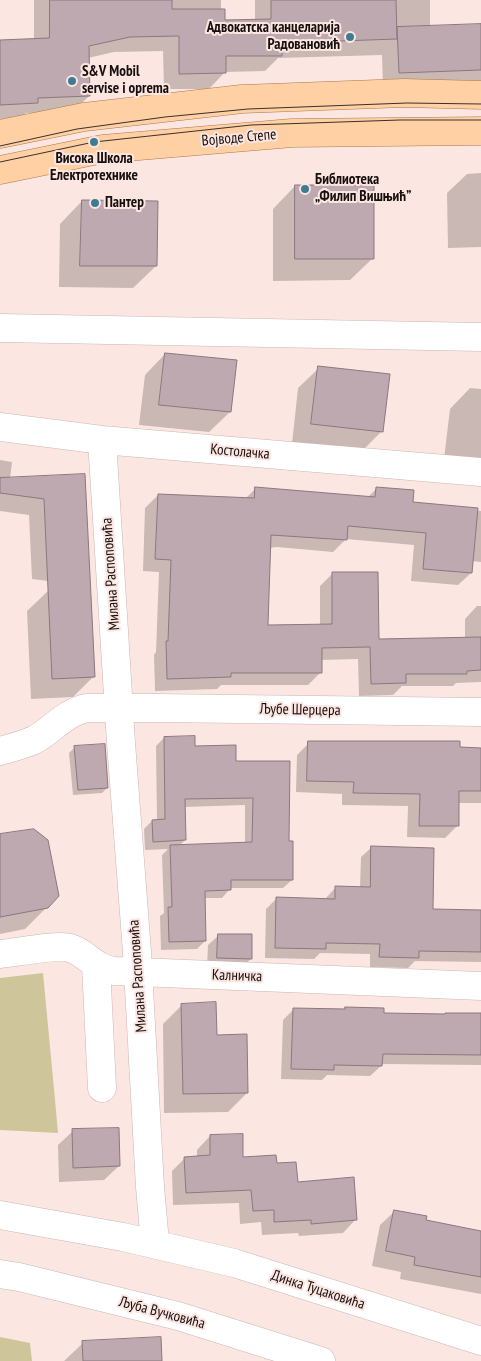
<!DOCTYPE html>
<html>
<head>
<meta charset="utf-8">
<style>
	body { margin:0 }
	canvas { display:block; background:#fce6e2 }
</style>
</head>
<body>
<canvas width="481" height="1361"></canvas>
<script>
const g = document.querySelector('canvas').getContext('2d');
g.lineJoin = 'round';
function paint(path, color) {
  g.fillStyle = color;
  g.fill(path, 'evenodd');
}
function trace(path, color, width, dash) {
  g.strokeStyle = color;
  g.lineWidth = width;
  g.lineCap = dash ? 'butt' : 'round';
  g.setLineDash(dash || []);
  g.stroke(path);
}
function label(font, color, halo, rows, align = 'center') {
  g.font = font + ' "PT Sans Narrow",sans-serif';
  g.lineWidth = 4;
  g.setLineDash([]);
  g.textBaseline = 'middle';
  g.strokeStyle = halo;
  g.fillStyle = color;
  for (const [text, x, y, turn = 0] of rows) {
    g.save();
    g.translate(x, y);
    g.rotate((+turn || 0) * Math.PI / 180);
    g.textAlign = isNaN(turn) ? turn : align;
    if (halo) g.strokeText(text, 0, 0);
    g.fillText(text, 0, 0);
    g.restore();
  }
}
paint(new Path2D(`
	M43,973L54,1089L58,1133L0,1130V978Z
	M0,1337L30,1343L32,1361H0Z`), '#cfc59b');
paint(new Path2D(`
	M34,0H221V10L224,21H255V0H430V27L481,25V83L383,89L382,55L278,58L265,71L225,72L209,89H164L163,51L114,52L88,58L89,96L73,112L26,113L21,118L0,119V42L34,40Z
	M481,173V247L448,248L447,193L467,174Z
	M295,186L373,258L350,280L273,281V209Z
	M82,201L156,266L133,288L59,287L60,224Z
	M165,354L230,412L209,432L139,425L145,375Z
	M319,368L382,431L361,452L292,444L298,388Z
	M470,388L481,389V463L444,459L450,409Z
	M0,460L12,462L10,479L84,475L72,584L32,579L29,515L0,511Z
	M377,488L412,503L481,511V562L472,561L471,573L458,585L411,581L414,545L346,539L333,552L277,547L269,548L267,626H320V586L332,574L377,641L465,639V619L477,606H481V682L456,683L453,686H402L393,695L359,696L358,659L320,660L321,672L308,685H221L217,689L155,691L154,655L156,652L159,572L143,571L145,508L158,495L245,499L255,489L367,498Z
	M89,588L94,676L73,697L31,699L27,611L48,591Z
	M164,738L234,762L287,842L292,880L283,888H230V889L222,898H204L205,941L197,949L161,950L160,916L164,913L162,855L168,849L145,850L144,829L152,821H157L156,746ZM245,805V844L179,846L185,840L184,807Z
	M309,743L481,749V803H458V825L445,838L407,837L408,806L342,805V794L296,792L297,755Z
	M75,747L107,788L102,793L73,795L69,753Z
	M3,833L47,907L25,929L0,934V834Z
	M372,847L432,910L481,911V962L415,961L408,968L370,967V954L320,953L314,959L265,958L266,909L277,898L326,900V898L336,887L360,888L361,857Z
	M219,935L251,959L240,969L207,968L208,945Z
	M182,1005L216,1036L247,1093L228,1112L164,1113L163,1024Z
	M345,1008L382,1014L481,1016V1068V1065L381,1064V1066L370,1076L327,1075L322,1080L281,1079L283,1020L294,1009L343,1010Z
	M73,1131L119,1166L104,1180L59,1182L58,1145Z
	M210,1136L242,1158L276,1164L297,1183L356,1219L343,1233L299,1236L298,1233L262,1235L261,1222L240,1224L239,1203L173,1205L172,1171L185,1158L197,1157V1150Z
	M395,1211L424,1221L481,1232V1294L400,1279L401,1272L372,1266L380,1225Z
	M83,1343L161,1361H64Z`), '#0003');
const building = new Path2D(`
	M50,0H172V9H225V20L271,19V0H396L397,39L282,43V56H226V73L179,74V36L130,37L89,46L90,96L38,98V103L0,105V40L49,38Z
	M481,24V70L399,73L397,27Z
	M295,185H374V259H295Z
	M82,200L158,201L157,266H80Z
	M165,353L237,360L231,412L159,405Z
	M318,366L390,374L383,432L311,424Z
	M85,474L95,677L52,679L44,499L0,493V478Z
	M255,487L375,497L376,487L414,490L413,502L478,508L472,573L423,569L426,533L348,526L347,540L271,535L268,625L332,624V572H378L379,639L481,637V670L467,671V674H406V683L371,684L370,647L322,648V673H231V677L167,679L166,641H168L171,560L155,559L158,494L254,498Z
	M195,736V746L236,745V761H290L289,841H293V880H231V890L205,891L206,941L169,942L168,907H172L170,845L252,842L253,798L185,799L186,840L153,842L152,820L165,819L164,737Z
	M308,741H460V747L481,748V791H459V826H419L420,794L353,793L354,782L307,781Z
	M105,744L108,788L78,790L74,746Z
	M34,829L48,840L59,896L48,908L0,917V834Z
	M371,846L434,848L433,909L481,910V952L419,951V958L379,957L380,944L326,943V949L275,948L276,897L335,899V886L370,887Z
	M218,934H252V959L217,958Z
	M216,1002L217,1035L247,1034L248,1093L183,1094L181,1004Z
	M345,1007L384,1008V1013L445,1014V1013H481V1055L383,1054L382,1066L334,1065V1070L291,1069L293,1008L345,1009Z
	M119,1128L120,1166L73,1168L72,1129Z
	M243,1134V1157L276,1155L277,1163L296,1162L298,1182L354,1177L357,1220L311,1224V1220L274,1222V1210L253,1211L251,1190L186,1193L184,1157L210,1155V1135Z
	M394,1210L427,1216L426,1220L481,1231V1277L414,1265L415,1257L386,1251Z
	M161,1337L162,1361H83L82,1341Z`);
paint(building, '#bda9af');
trace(building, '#8b787e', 1);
const minor = new Path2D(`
	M0,328L481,337
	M0,427L102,440L481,472
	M102,440L121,743L137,952L150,1187L155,1243
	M0,751C11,748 23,745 34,740C53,730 65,712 87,708H156L481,712
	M0,954C14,953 58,944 70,948C87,953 93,968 114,971L481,986
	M96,965L102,1088
	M0,1215L123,1237L234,1263L481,1341
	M0,1274L19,1277L178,1316L321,1361`);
const major = new Path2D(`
	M0,134L84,117L242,99L404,93L481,95
	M0,170L103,149L292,133L481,131`);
trace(minor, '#cbb6b2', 29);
trace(major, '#ad7847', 29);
trace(minor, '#fff', 28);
trace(major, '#fed0a3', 28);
trace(new Path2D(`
	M0,146L77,129L165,117L248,109L407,103L481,104
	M0,162L94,142L251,125L400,120H481`), '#3a302f', 1);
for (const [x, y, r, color] of [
	[350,37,5,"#3f7c93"],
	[72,81,5,"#3f7c93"],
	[94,142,5,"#3f7c93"],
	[305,189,5,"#3f7c93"],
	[95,203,5,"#3f7c93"]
]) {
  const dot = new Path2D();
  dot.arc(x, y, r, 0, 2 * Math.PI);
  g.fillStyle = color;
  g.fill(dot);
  trace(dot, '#fce6e2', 2);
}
label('bold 15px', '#160f0e', '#fce6e2', [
	["Адвокатска канцеларија",340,28,"right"],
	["Радовановић",340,45,"right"],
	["S&V Mobil",82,72],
	["servise i oprema",82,89],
	["Висока Школа",94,159,"center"],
	["Електротехнике",94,176,"center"],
	["Библиотека",315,180],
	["„Филип Вишњић”",315,197],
	["Пантер",105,203]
], 'left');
label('15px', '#160f0e', '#fce6e2', [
	["Војводе Степе",239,138,-5],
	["Костолачка",240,452,5],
	["Милана Распоповића",111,574,-94],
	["Љубе Шерцера",300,710,1],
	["Милана Распоповића",138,976,-94],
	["Калничка",237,976,2],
	["Динка Туцаковића",318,1290,18],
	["Љуба Вучковића",162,1313,15]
]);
</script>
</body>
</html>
